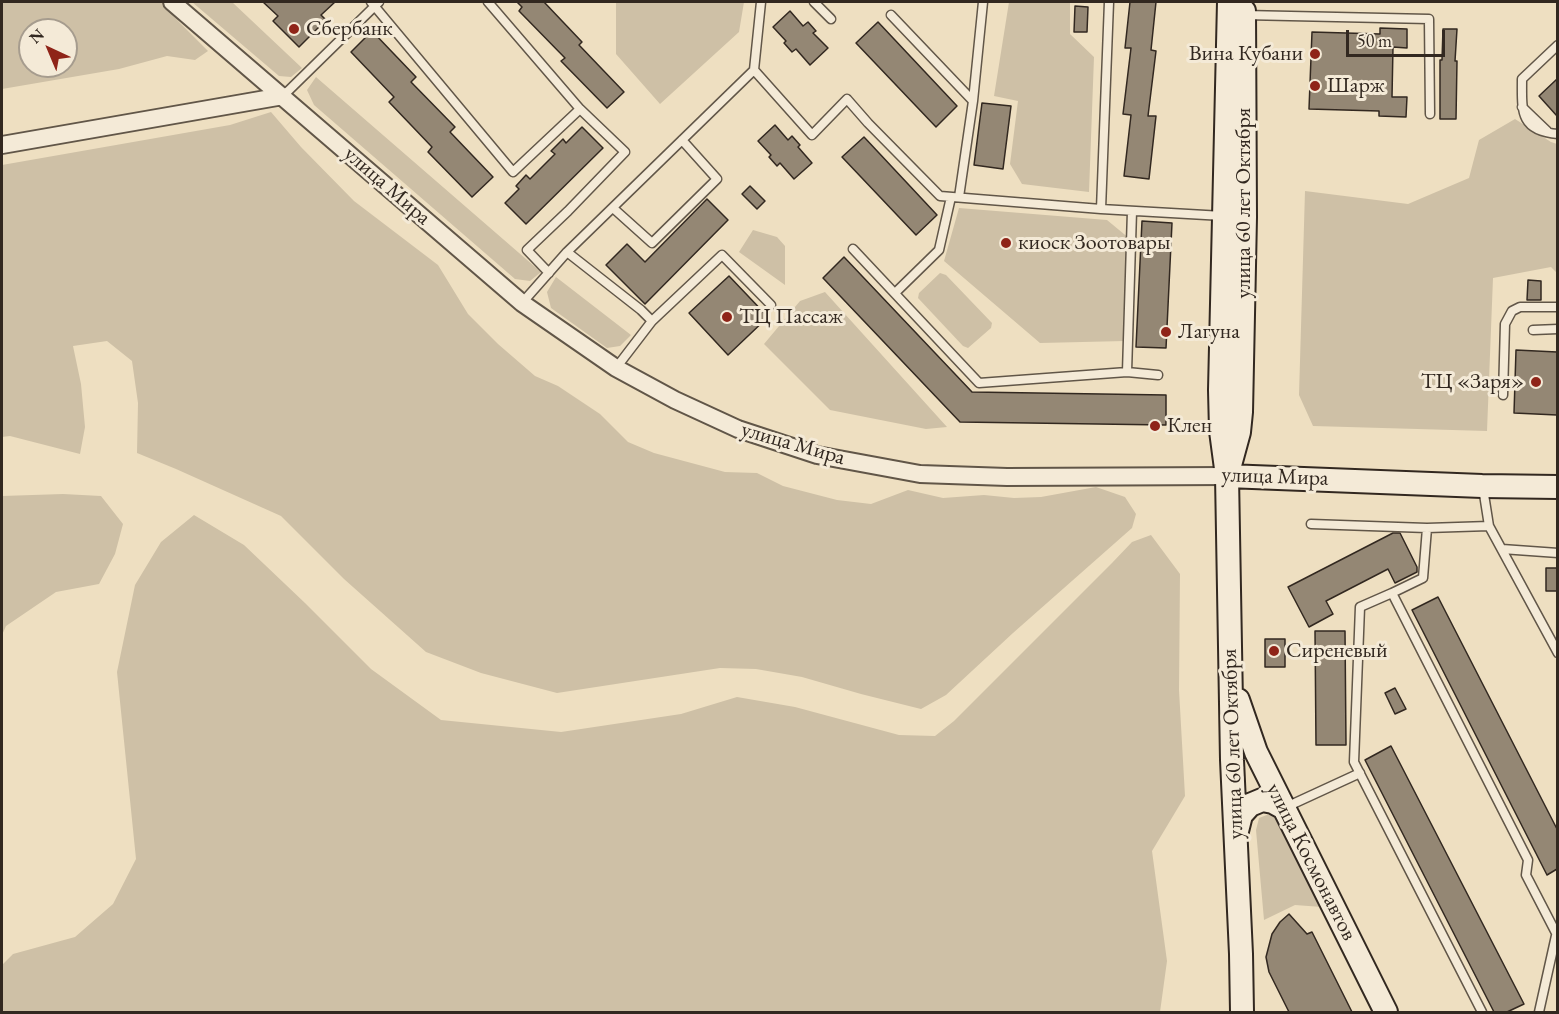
<!DOCTYPE html>
<html>
<head>
<meta charset="utf-8">
<style>
	body { margin:0 }
	#map { position:relative; width:1559px; height:1014px; overflow:hidden; background:#eedfc1; font-family:"EB Garamond",serif }
	canvas { display:block }
	.frame { position:absolute; inset:0; border:3px solid #322820; pointer-events:none }
	.north { position:absolute; left:18px; top:18px; width:60px; height:60px; box-sizing:border-box; background:#f4ead7; border:2px solid #a69c8e; border-radius:50%; rotate:316deg; font-size:16px; font-weight:700; line-height:24px; text-align:center; color:#322820 }
	.north::after { content:''; display:block; margin:auto; width:21px; height:27px; background:#8f2418; clip-path:polygon(50% 0,100% 100%,50% 72%,0 100%) }
	.scale { position:absolute; left:1346px; top:30px; width:99px; height:27px; box-sizing:border-box; border:3px solid #322820; border-top:0; padding-left:8px; font-size:18px; line-height:21px; white-space:nowrap; color:#322820; -webkit-text-stroke:4px #f4ead7; paint-order:stroke }
</style>
</head>
<body>
<div id="map">
<canvas width="1559" height="1014"></canvas>
<div class="frame"></div>
<div class="north">N</div>
<div class="scale">50 m</div>
</div>
<script>
const g = document.querySelector('canvas').getContext('2d');
g.lineJoin = 'round';
function paint(path, color) {
  g.fillStyle = color;
  g.fill(path, 'evenodd');
}
function trace(path, color, width, dash) {
  g.strokeStyle = color;
  g.lineWidth = width;
  g.lineCap = dash ? 'butt' : 'round';
  g.setLineDash(dash || []);
  g.stroke(path);
}
function label(font, color, halo, rows, align = 'center') {
  g.font = font + ' "EB Garamond",serif';
  g.lineWidth = 6;
  g.setLineDash([]);
  g.textBaseline = 'middle';
  g.strokeStyle = halo;
  g.fillStyle = color;
  for (const [text, x, y, turn = 0] of rows) {
    g.save();
    g.translate(x, y);
    g.rotate((+turn || 0) * Math.PI / 180);
    g.textAlign = isNaN(turn) ? turn : align;
    if (halo) g.strokeText(text, 0, 0);
    g.fillText(text, 0, 0);
    g.restore();
  }
}
paint(new Path2D(`
	M2,2H161L179,22L208,51L195,60L167,56L119,69L2,89ZM30,30H66V66H30Z
	M192,2H232L302,68L291,77L279,76Z
	M616,2H744L739,32L660,104L616,54Z
	M1009,2H1070V34L1094,57L1089,192L1022,184L1010,164L1018,101L994,96Z
	M316,77L541,272L530,281L515,279L314,105L307,90Z
	M271,112L301,147L354,201L438,265L468,314L498,344L535,376L558,386L600,414L628,442L654,453L725,472L757,473L783,486L837,500L871,504L908,490L943,498L984,495L1014,498L1041,497L1096,487L1125,497L1136,514L1132,528L1013,633L946,695L921,709L861,694L802,677L756,669L720,668L557,693L481,673L426,652L344,579L281,516L176,469L137,453L138,403L132,361L107,341L73,346L81,384L85,427L80,454L10,436L2,437V165L230,125Z
	M1515,119L1551,142L1557,144V273L1551,267L1493,278L1487,431L1313,426L1299,395L1305,191L1408,204L1469,178L1479,140Z
	M959,208L1107,220L1130,239L1125,341L1040,343L944,261Z
	M753,230L777,237L785,246V285L739,252Z
	M940,273L946,275L992,323L991,328L968,348L963,346L918,298L919,293Z
	M556,277L631,335L620,346L607,348L551,308L547,292Z
	M825,292L947,427L926,429L830,410L764,344L800,301Z
	M63,494L101,496L123,524L115,554L99,584L56,592L6,626L2,635V496Z
	M194,515L244,545L305,603L371,669L441,720L561,732L681,714L737,697L795,707L899,735L935,736L954,721L1112,563L1132,542L1151,535L1180,574L1179,690L1185,796L1152,851L1167,961L1160,1012H2V965L13,954L75,937L113,904L136,859L117,672L135,585L161,542Z
	M1272,813L1280,818L1322,907L1295,905L1264,920L1256,830L1259,818Z`), '#cec0a6');
const building = new Path2D(`
	M263,2H335L321,15L326,20L299,47L273,21L278,16Z
	M517,2H544L582,42L579,45L624,92L607,108L561,61L565,58L519,11L522,7Z
	M1130,2H1156L1151,50L1156,51L1148,116H1156L1149,179L1124,176L1131,115L1123,114L1131,48H1125Z
	M1075,6L1088,7L1087,32H1074Z
	M790,11L803,26L808,22L816,31L813,33L828,48L810,65L796,49L792,52L784,43L786,41L773,27Z
	M878,22L957,106L936,127L856,43Z
	M1380,28L1407,29V48L1393,47L1392,97H1407L1406,117L1379,116V111L1309,109L1312,32L1380,34Z
	M1443,29H1457L1455,61H1457L1456,119H1440V60H1442Z
	M372,31L416,77L411,82L455,127L450,132L493,177L472,197L428,152L432,147L389,102L394,97L351,52Z
	M1557,79V116L1539,96Z
	M982,103L1011,106L1003,169L974,165Z
	M775,125L788,140L792,136L800,145L798,147L812,163L794,179L780,163L777,166L769,157L771,155L758,141Z
	M582,127L603,148L526,224L505,203L519,189L516,186L526,175L530,179L555,154L551,151L563,139L566,143Z
	M864,137L937,215L916,235L842,157Z
	M750,186L765,201L757,209L742,194Z
	M707,199L728,220L645,304L606,265L627,244L645,262Z
	M1142,221L1172,223L1166,348L1136,347Z
	M844,257L972,392L1166,395V425L960,422L823,278Z
	M729,276L768,317L728,355L689,313Z
	M1528,280L1541,281V300H1527Z
	M1516,350L1557,352V415L1514,413Z
	M1393,533H1400L1417,567V572L1395,583L1388,569L1326,601L1333,614L1309,627L1288,587Z
	M1546,568H1557V591H1546Z
	M1438,597L1557,829V869L1547,875L1412,610Z
	M1315,631H1345L1346,745H1316Z
	M1265,639H1285V667H1265Z
	M1395,688L1406,709L1395,714L1385,693Z
	M1391,746L1524,1004L1507,1012H1494L1365,760Z
	M1289,914L1307,934L1312,932L1352,1012H1289L1269,972L1266,957L1272,934L1280,922Z`);
paint(building, '#948774');
trace(building, '#322820', 1.5);
const lane = new Path2D(`
	M371,2L513,172L580,109L488,2
	M814,2L831,19
	M891,15L973,101L959,197
	M1244,15L1429,19L1430,114
	M1558,45L1522,79C1522,110 1519,131 1558,134
	M754,70L761,2
	M283,96L379,2
	M973,101L983,2
	M1522,107L1547,131
	M613,208L652,243L717,179L682,140
	M1101,209L1109,2
	M853,249L979,383L1127,372L1158,375
	M567,252L641,310L652,321
	M549,273L527,250L568,211L625,152L580,109
	M895,293L939,250L951,197
	M522,303L567,252L754,70L812,135L847,99L868,123L940,196L1101,209L1223,216
	M1533,330L1558,329
	M616,368L652,321L722,255L771,305
	M1127,372L1132,211
	M1503,395L1505,324L1512,311L1520,307H1558
	M1483,488L1489,526L1558,653
	M1311,524L1427,528
	M1489,526L1427,528L1423,578L1392,593L1528,860L1526,875L1556,933
	M1502,549L1558,553
	M1392,593L1360,607L1354,762L1482,1012
	M1284,808L1360,773
	M1539,1012L1557,931`);
const street = new Path2D(`
	M172,2L522,303L616,368L675,400L738,429L817,455L920,474L1007,477L1227,476
	M2,145L283,96`);
const secondary = new Path2D(`
	M1229,2L1220,390L1221,431L1227,476L1232,760L1241,954L1242,1012
	M1230,465L1239,432L1241,412L1245,217L1244,11
	M1227,476L1482,486L1558,487
	M1238,700L1256,752L1386,1012
	M1237,831L1241,815L1250,805L1262,800L1273,802L1284,808`);
trace(lane, '#615648', 11);
trace(street, '#615648', 20);
trace(secondary, '#322820', 26);
trace(lane, '#f4ead7', 8);
trace(street, '#f4ead7', 16);
trace(secondary, '#f4ead7', 22);
for (const [x, y, r, color] of [
	[294,29,6,"#8f2418"],
	[1315,54,6,"#8f2418"],
	[1315,86,6,"#8f2418"],
	[1006,243,6,"#8f2418"],
	[727,317,6,"#8f2418"],
	[1166,332,6,"#8f2418"],
	[1536,382,6,"#8f2418"],
	[1155,426,6,"#8f2418"],
	[1274,651,6,"#8f2418"]
]) {
  const dot = new Path2D();
  dot.arc(x, y, r, 0, 2 * Math.PI);
  g.fillStyle = color;
  g.fill(dot);
  trace(dot, '#f4ead7', 2);
}
label('22px', '#322820', '#f4ead7', [
	["Сбербанк",306,29],
	["Вина Кубани",1303,54,"right"],
	["Шарж",1327,86],
	["киоск Зоотовары",1018,243],
	["ТЦ Пассаж",739,317],
	["Лагуна",1178,332],
	["ТЦ «Заря»",1524,382,"right"],
	["Клен",1167,426],
	["Сиреневый",1286,651]
], 'left');
label('22px', '#322820', '#f4ead7', [
	["улица Мира",387,186,41],
	["улица 60 лет Октября",1244,203,-90],
	["улица Мира",793,444,16],
	["улица Мира",1275,477,2],
	["улица 60 лет Октября",1233,744,-92],
	["улица Космонавтов",1311,862,63]
]);
</script>
</body>
</html>
